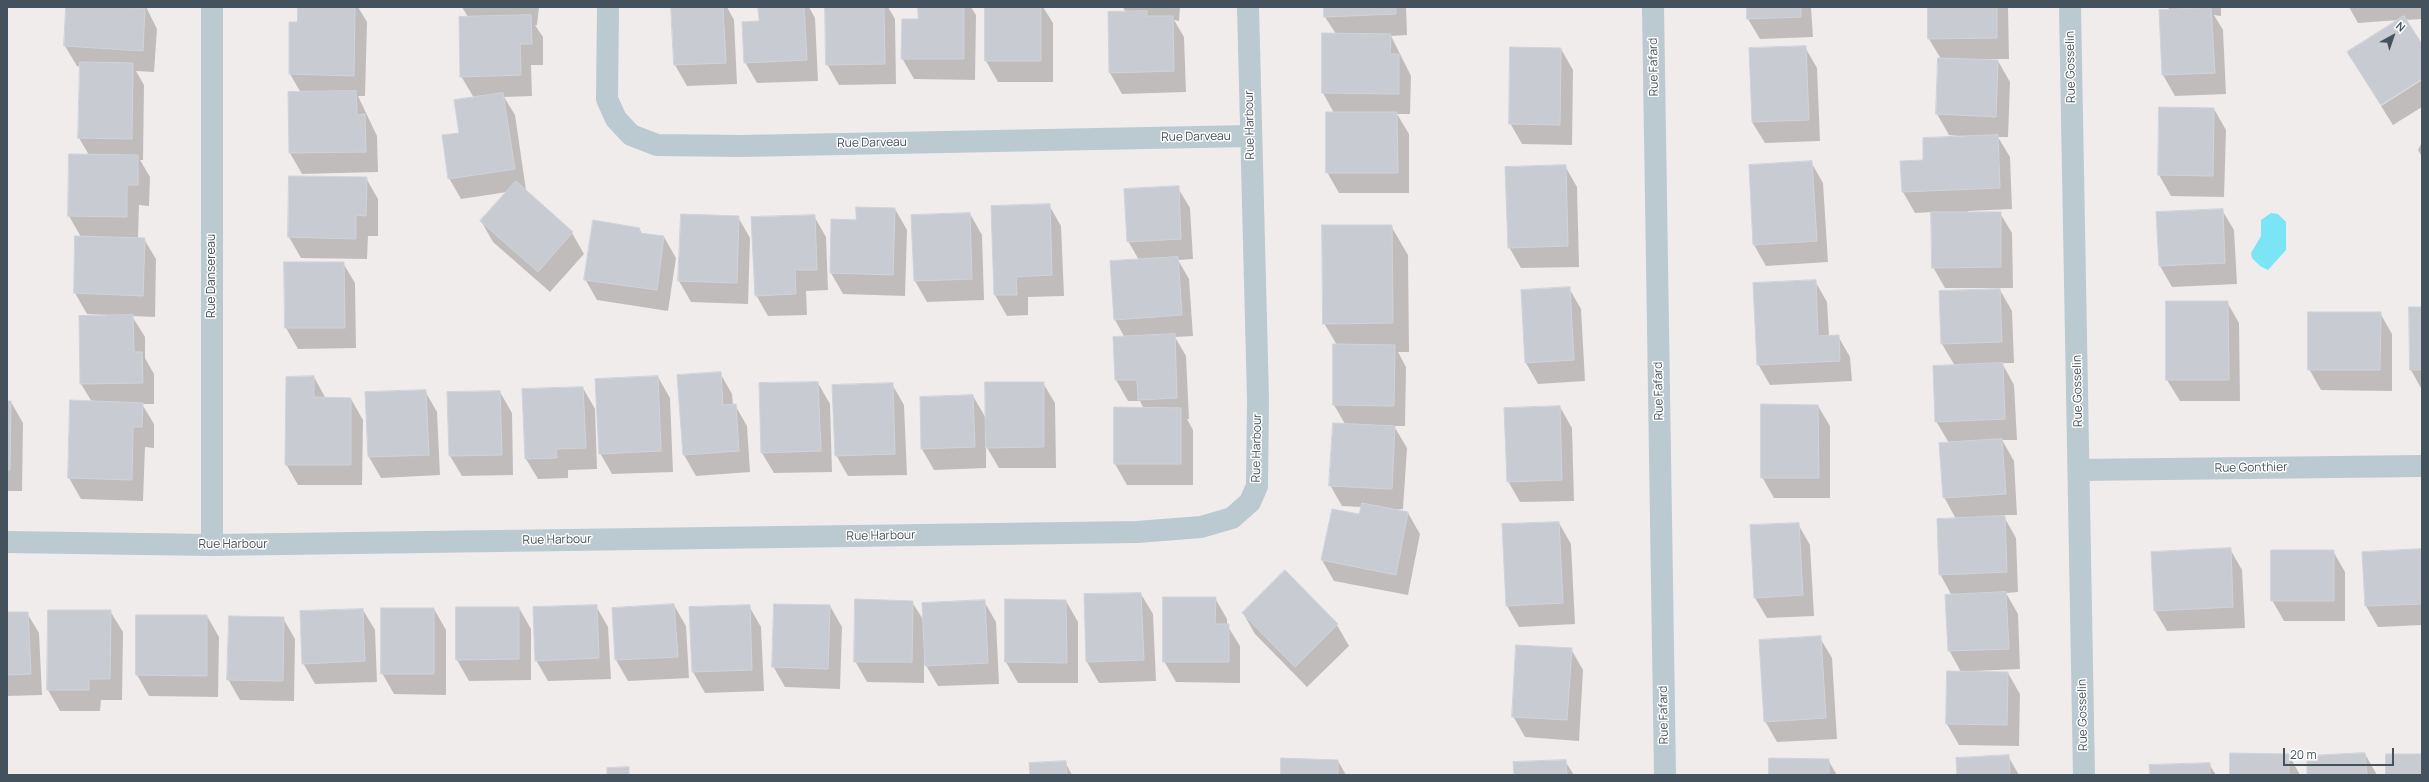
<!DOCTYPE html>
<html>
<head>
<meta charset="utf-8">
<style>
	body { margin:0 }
	#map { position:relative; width:2429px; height:782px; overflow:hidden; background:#f0ecec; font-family:Manrope,sans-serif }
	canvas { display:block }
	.frame { position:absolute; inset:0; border:8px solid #43525c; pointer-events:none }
	.north { position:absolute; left:2373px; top:16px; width:40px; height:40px; -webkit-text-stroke:3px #fff; paint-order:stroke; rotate:40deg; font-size:11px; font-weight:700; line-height:16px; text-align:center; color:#43525c }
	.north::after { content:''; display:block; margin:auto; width:14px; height:18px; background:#43525c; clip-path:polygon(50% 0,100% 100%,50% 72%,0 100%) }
	.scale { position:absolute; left:2283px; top:748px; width:111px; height:18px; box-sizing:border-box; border:2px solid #43525c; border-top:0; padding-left:5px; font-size:12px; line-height:14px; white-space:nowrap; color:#43525c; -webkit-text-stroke:3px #fff; paint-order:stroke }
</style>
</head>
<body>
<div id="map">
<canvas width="2429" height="782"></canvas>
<div class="frame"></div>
<div class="north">N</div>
<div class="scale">20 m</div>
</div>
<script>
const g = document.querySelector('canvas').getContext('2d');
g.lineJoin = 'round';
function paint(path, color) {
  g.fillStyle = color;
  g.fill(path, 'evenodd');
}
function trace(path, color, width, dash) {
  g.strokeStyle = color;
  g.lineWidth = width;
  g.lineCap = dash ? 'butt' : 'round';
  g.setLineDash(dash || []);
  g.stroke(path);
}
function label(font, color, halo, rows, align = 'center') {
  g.font = font + ' Manrope,sans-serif';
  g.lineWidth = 3;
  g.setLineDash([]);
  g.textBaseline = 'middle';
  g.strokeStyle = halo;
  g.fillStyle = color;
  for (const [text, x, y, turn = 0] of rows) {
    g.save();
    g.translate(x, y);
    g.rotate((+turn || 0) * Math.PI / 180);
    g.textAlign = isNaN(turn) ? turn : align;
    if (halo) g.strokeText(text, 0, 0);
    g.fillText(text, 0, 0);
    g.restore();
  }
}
paint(new Path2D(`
	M2271,213L2278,214L2286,222V250L2268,270L2260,266L2252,258L2251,253L2261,236V220Z`), '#7ce5f5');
paint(new Path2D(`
	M67,7H146L157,29L154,72L136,71L144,85L143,160H140L150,177L149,206L139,205L138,238L144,239L156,259L155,317L132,316L145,337V358L154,374V404H142L154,424V448L145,447L143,501L81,499L69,478L92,402L81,384L107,315L87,314L75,293L76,237H81L69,216L89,155L79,138L81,67L77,66L65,46Z
	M299,7H358L367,22L365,96H358L377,136L378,172L302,174L290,153L289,93H301L290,74V23H298Z
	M462,7H539L537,25H535L543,37V65H531L532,96L504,97L515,115L526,190H524L572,233L584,254L550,292L493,242L481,221L507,192L461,199L449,178L460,133L474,98L461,76L468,17Z
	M672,7H727L734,20L737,84L687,86L675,65Z
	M759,7H809L815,18L818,81L757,83L745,62L760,22Z
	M826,7H888L895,19L896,84L839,85L827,64Z
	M919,7H971L976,15L975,80L914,79L902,58L919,20Z
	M986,7H1043L1053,23V82H998L986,61Z
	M1123,7H1180L1179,21L1174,20L1184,37L1186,92L1122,94L1110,73L1126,13Z
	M1325,7H1406L1407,35L1391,36L1411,76L1410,114H1397L1409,134V193H1339L1327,172L1334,113L1323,93L1336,34L1325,17Z
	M1748,7H1811L1813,37L1760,39L1748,19Z
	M1929,7H2008L2009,59H1991V61H1998L2010,82L2008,137H1998L2010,157L2012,209L1968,211V213H2000L2012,233L2013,288H1945L1933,267L1932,212L1915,213L1903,192L1902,161H1924L1970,137L1949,135L1937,114L1941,59L1929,39Z
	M2168,7H2221V16L2214,15L2223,30L2226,94L2175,96L2163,75L2160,11H2170Z
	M2349,7H2422V19L2405,20L2422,46V78L2380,104L2348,53L2399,20L2358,23Z
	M1805,47L1817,68L1820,141L1765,143L1752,122Z
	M1561,49L1573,70L1572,145L1522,144L1510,123Z
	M2422,80V107L2393,125L2381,106Z
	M2214,109L2226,130L2224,197L2171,196L2159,175Z
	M2422,142V157L2418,150Z
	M1811,162L1823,183L1828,262L1766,266L1754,245Z
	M1565,166L1577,187L1579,267L1521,268L1509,247Z
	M290,177L366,178L378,199V236H368L367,259L301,258L289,237Z
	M1178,188L1190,208L1193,259L1178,260L1189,279L1193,336L1175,337L1186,356L1189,419H1187L1193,430V485H1127L1115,464V408L1144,409L1140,401H1128L1116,380L1114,338H1125L1115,320L1139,260L1128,241Z
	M1049,205L1061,226L1064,296L1028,297V315L1007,316L995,295L992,207Z
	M895,209L907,230L905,296L843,294L831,273L857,221Z
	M2222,210L2234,230L2237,284L2172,287L2160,266L2157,213Z
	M970,214L982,235L984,300L927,302L915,281L912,216Z
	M814,216L826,237L828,290L806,291L807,315L768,316L756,295Z
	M738,217L750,238L748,304L691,302L679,281Z
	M1391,226L1408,255L1409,352H1398L1406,367L1405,426H1394L1407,448L1403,509L1394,510L1408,513L1420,534L1408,595L1334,581L1322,560L1360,515L1362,507L1342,506L1330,485L1345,424L1334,405V345H1337L1324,323Z
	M639,228L642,234L664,237L676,258L668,311L597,300L585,279Z
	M285,263H343L355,283L356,348L298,349L286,328Z
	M1815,281L1827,302L1829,336H1838L1850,357L1852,381L1770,385L1758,364Z
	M1569,288L1581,309L1585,381L1538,384L1526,363Z
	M2000,290L2012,311L2014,363H2002L2014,385L2017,440H2002L2014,461L2017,515H2003L2016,538L2018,592L2006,593L2018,614L2020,669L1973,671V673H2008L2020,694L2019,746L1959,745L1947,724L1961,672L1949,650L1952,596L1940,574L1956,519L1944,497L1949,443L1936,421L1955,366L1942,344Z
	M2167,302H2227L2239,323L2240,401H2180L2167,380Z
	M2422,308V390L2411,370Z
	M2380,313L2392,334V391L2321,390L2309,369Z
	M720,373L732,394L733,405H735L747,426L750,472L696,476L684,455L678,376Z
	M314,377L326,399H351L363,420L362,485H298L286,464Z
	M658,377L670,398L673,472L612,474L600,453Z
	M818,383L830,404L832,472L774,473L762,453Z
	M1043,383L1055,403L1056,468H999L986,446V468L934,470L922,449L921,398L973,396L987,420Z
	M892,384L904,405L907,475L848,476L836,455Z
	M583,388L595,409L597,469L568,470V478L538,479L526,459Z
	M425,391L437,412L440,475L381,478L369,457Z
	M500,392L512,413L513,475L462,476L450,456Z
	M7,402H11L23,423L22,491H7Z
	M1818,406L1830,426V498H1774L1762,477Z
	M1560,407L1572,428L1574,501L1520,502L1508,481Z
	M1559,523L1571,544L1575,624L1519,627L1507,606Z
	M1798,524L1810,545L1814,616L1767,618L1755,598Z
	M2230,549L2242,570L2245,628L2167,631L2155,611Z
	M2422,550V625L2378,627L2366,606Z
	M2333,551L2345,572V621H2284L2272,600Z
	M1285,572L1337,625L1349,646L1307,687L1255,634L1243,613Z
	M1141,594L1153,614L1156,681L1099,683L1087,662Z
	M1215,598L1227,619V625L1240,646V683L1176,682L1164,661Z
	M984,601L996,622L999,684L938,686L924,662V683L867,682L855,661L912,602L924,621Z
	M1066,601L1078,622V683H1018L1006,662Z
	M674,605L686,626L689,678L628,681L616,660L613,609Z
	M596,606L608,627L611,679L548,681L536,660Z
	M749,606L761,627L764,691L705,693L693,672Z
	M830,606L842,627L840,689L785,687L773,666Z
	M519,608L531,629V680L469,681L457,660Z
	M434,609L446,630V695L394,694L382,673Z
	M363,610L375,630L377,682L315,684L303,663Z
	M49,611H110L123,632L122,700H101L100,711H60L48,690Z
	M7,613H27L39,633L42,695L7,696Z
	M207,616L219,637L218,697L149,696L137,675Z
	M283,618L295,639L294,701L240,700L228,679Z
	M1820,638L1832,658L1837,739L1777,742L1765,721Z
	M1571,649L1583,670L1579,741L1525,737L1513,716Z
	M2365,754L2377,775H2308Z
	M2289,755L2300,775H2231Z
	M2008,756L2019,775H1958Z
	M1828,760L1837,775H1770Z
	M1338,761L1346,775H1282Z
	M1565,761L1574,775H1515Z
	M1065,762L1072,775H1031Z
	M2209,764L2216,775H2151Z`), '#0003');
const building = new Path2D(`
	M66,7L145,8L143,51L64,46Z
	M298,7H355L354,76L289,74V22H297Z
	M671,7H723L726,63L674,65Z
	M758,7H804L807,60L744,63L742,22L759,21Z
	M825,7H884L885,64L826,65Z
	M918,7H964V59H901L902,19H918Z
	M985,7H1041V61H985Z
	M1324,7H1396V14L1324,17Z
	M1747,7H1801V17L1747,19Z
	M1928,7H1997V38L1928,39Z
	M2211,8L2215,73L2162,75L2159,10Z
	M1147,11V16H1173L1174,71L1109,73L1108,12Z
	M531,15L532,44H520L521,75L460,77L459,17Z
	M2404,16L2422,44V79L2381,105L2347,52Z
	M1322,33L1391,34L1390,54H1399V94L1322,93Z
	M1806,46L1809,120L1752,122L1749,48Z
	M1510,47L1561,48L1560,125L1509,124Z
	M1938,58L1998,60L1996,117L1936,114Z
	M80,62L133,63L132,139L78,138Z
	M356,91L357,115L365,114L366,152L289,153L288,92Z
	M503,93L515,169L448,179L442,135L459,133L454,100Z
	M2159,107L2214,108L2213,176L2158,175Z
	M1326,112H1397L1398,173H1326Z
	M1998,135L2000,188L1902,192L1900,161L1923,160V138Z
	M69,154L138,155V185H127V217L68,216Z
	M1812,161L1817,241L1753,245L1749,165Z
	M1566,165L1568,246L1508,248L1505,167Z
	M289,176L367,177L366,216L356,215V239L288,237Z
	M516,181L573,232L538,272L480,221Z
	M1179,186L1181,239L1127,242L1124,189Z
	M1050,204L1052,275L1016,277L1017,295H994L991,206Z
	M856,207L895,208L893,275L830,273L831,219L856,220Z
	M2223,209L2225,263L2159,266L2156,212Z
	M1931,212H2001V267L1932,268Z
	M970,213L972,279L914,281L911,215Z
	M681,214L739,216L737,283L678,281Z
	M815,215L817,270H795L796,294L755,296L751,217Z
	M593,220L640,228L639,233L664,236L657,290L584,280Z
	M1322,225H1392L1393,323L1323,324Z
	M75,236L145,238L143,296L74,293Z
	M1178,257L1182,315L1114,320L1110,261Z
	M284,262H344L345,328H285Z
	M1816,280L1818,336L1839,335L1840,361L1757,365L1753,283Z
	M1570,287L1574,360L1525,363L1521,290Z
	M2000,289L2002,342L1941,344L1939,291Z
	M2166,301H2228L2229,380H2166Z
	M2409,307H2422V370H2410Z
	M2308,312H2381L2380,370H2308Z
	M133,315L134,352H142L143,383L80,384L79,316Z
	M1175,334L1177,398L1138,400L1137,380H1115L1113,337Z
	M1333,344L1395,345L1394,406L1333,405Z
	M2003,363L2005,419L1935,422L1933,366Z
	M721,372L723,405L736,404L739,451L683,455L677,375Z
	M314,376V397L351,398V465H285L286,377Z
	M658,376L661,451L599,454L595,379Z
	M818,382L821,451L761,453L759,383Z
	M985,382H1044V447L986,448Z
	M893,383L895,454L835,456L832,385Z
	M583,387L586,448L556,449L557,458L525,459L522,389Z
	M426,390L429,455L368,457L365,392Z
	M500,391L502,455L449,456L447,392Z
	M973,395L975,447L921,449L920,397Z
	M70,400L143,403L142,427H133L132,480L68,478Z
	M7,401H11L10,470H7Z
	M1761,404L1818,405L1819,478H1761Z
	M1560,406L1562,480L1507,482L1504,408Z
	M1114,407L1181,408V464H1114Z
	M1333,423L1395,426L1392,489L1329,486Z
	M2002,439L2006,494L1943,498L1939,443Z
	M1362,503L1408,512L1396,575L1321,560L1332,509L1359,514Z
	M2005,516L2007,572L1939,575L1937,519Z
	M1559,522L1563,603L1506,606L1502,524Z
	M1799,523L1803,595L1754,598L1750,525Z
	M2231,548L2233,607L2154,611L2151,552Z
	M2422,549V604L2365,606L2362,552Z
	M2271,550H2334V601H2271Z
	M1285,570L1338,624L1295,667L1242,613Z
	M2006,592L2009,649L1948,651L1945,595Z
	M1141,593L1144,660L1086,662L1084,594Z
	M1163,597H1216L1215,624H1229V662H1163Z
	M855,599L913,601L912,662H854Z
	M1005,599L1066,600L1067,663L1005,662Z
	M985,600L988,663L925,666L922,603Z
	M674,604L678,657L615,660L612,608Z
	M774,604L830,605L828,669L772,667Z
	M597,605L599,658L535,661L533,607Z
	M750,605L752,670L692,672L689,607Z
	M456,607H519V659L456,660Z
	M381,608H434V674H381Z
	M363,609L365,661L302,664L300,611Z
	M48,610H111L110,679H89V690H47Z
	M7,612H28L31,674L7,675Z
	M136,615H207V676L136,675Z
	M229,616L284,617L283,681L227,680Z
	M1821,636L1826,718L1764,722L1759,640Z
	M1516,645L1572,648L1567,720L1512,717Z
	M1947,671L2008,672L2007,725L1946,724Z
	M2230,753L2289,754V775H2230Z
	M2365,753L2367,775H2307V756Z
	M2386,754H2422V775H2386Z
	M2009,755L2010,775H1957L1956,758Z
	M1281,758L1338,760V775H1281Z
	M1769,758L1829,759V775H1769Z
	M1566,760L1567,775H1514L1513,762Z
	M1066,761L1067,775H1030L1029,763Z
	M2210,763V775H2150L2149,765Z
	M629,767V775H607V768Z`);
paint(building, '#c8ccd2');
trace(building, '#cfd3d9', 1);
trace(new Path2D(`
	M212,7V545
	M608,7L607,99L616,119L631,135L657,145L741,146L1250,136
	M1653,7L1665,775
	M2070,7L2084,775
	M2079,470L2422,466
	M7,542L212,545L1137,532L1201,527L1232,518L1250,502L1257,486L1258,399L1248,7`), '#bbc9d1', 22);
label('12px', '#43525c', '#fff', [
	["Rue Fafard",1654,67,-91],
	["Rue Gosselin",2071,67,-91],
	["Rue Harbour",1250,125,-91],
	["Rue Darveau",1196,137,-1],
	["Rue Darveau",872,143,-1],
	["Rue Dansereau",212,276,-90],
	["Rue Fafard",1659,391,-91],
	["Rue Gosselin",2078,391,-91],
	["Rue Harbour",1257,448,-89],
	["Rue Gonthier",2251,468,-1],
	["Rue Harbour",881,536,-1],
	["Rue Harbour",557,540,-1],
	["Rue Harbour",233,545],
	["Rue Fafard",1664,715,-91],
	["Rue Gosselin",2083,715,-91]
]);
</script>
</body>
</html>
